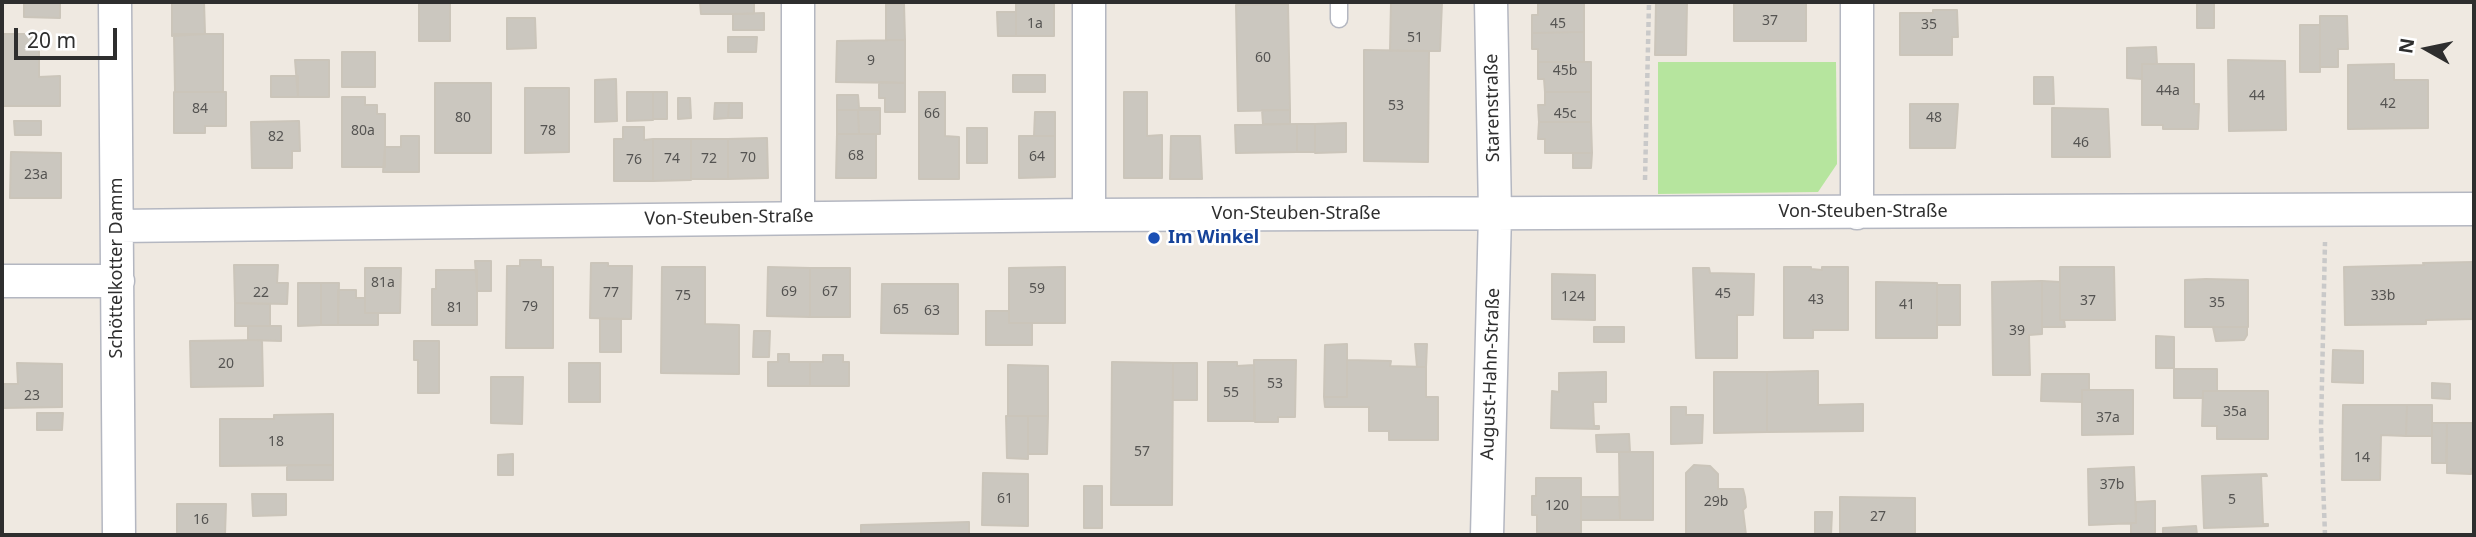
<!DOCTYPE html>
<html>
<head>
<meta charset="utf-8">
<style>
	body { margin:0 }
	#map { position:relative; width:2476px; height:537px; overflow:hidden; background:#efe9e1; font-family:"Noto Sans",sans-serif }
	canvas { display:block }
	.frame { position:absolute; inset:0; border:4px solid #2e2e2e; pointer-events:none }
	.north { position:absolute; left:2392px; top:14px; width:70px; height:70px; -webkit-text-stroke:5px #fff; paint-order:stroke; rotate:279deg; font-size:19px; font-weight:700; line-height:28px; text-align:center; color:#2e2e2e }
	.north::after { content:''; display:block; margin:auto; width:24px; height:32px; background:#2e2e2e; clip-path:polygon(50% 0,100% 100%,50% 72%,0 100%) }
	.scale { position:absolute; left:14px; top:28px; width:103px; height:32px; box-sizing:border-box; border:4px solid #2e2e2e; border-top:0; padding-left:9px; font-size:21px; line-height:24px; white-space:nowrap; color:#2e2e2e; -webkit-text-stroke:5px #fff; paint-order:stroke }
</style>
</head>
<body>
<div id="map">
<canvas width="2476" height="537"></canvas>
<div class="frame"></div>
<div class="north">N</div>
<div class="scale">20 m</div>
</div>
<script>
const g = document.querySelector('canvas').getContext('2d');
g.lineJoin = 'round';
function paint(path, color) {
  g.fillStyle = color;
  g.fill(path, 'evenodd');
}
function trace(path, color, width, dash) {
  g.strokeStyle = color;
  g.lineWidth = width;
  g.lineCap = dash ? 'butt' : 'round';
  g.setLineDash(dash || []);
  g.stroke(path);
}
function label(font, color, halo, rows, align = 'center') {
  g.font = font + ' "Noto Sans",sans-serif';
  g.lineWidth = 5;
  g.setLineDash([]);
  g.textBaseline = 'middle';
  g.strokeStyle = halo;
  g.fillStyle = color;
  for (const [text, x, y, turn = 0] of rows) {
    g.save();
    g.translate(x, y);
    g.rotate((+turn || 0) * Math.PI / 180);
    g.textAlign = isNaN(turn) ? turn : align;
    if (halo) g.strokeText(text, 0, 0);
    g.fillText(text, 0, 0);
    g.restore();
  }
}
paint(new Path2D(`
	M1658,62H1836L1837,164L1818,192L1658,194Z`), '#b6e59e');
const building = new Path2D(`
	M24,2H60V18L24,17Z
	M172,2H204L205,34L172,36Z
	M419,2H450V41H419Z
	M700,2H754V14H701Z
	M1016,2H1054V36H1016Z
	M1391,2H1442L1440,51H1390Z
	M1538,2H1584V32L1532,33V15H1538Z
	M1656,2H1687L1686,55H1655Z
	M1734,2H1806V41H1734Z
	M2197,2H2214V28H2197Z
	M886,4H904L905,40H886Z
	M1288,4L1290,110L1238,111L1236,5Z
	M1933,10H1957L1958,37H1952V55H1900V13H1933Z
	M997,12H1016V36H998Z
	M764,13V30H733V14Z
	M2320,16H2347L2348,49H2338V67H2320Z
	M507,18H535L536,48L507,49Z
	M2300,25H2320V72H2300Z
	M1584,32V62H1538V49H1532V33Z
	M2,34H39V77L60,76V106H2Z
	M174,34H223V92H175Z
	M728,37H757L756,52H728Z
	M905,40V83L836,82L837,41Z
	M2156,47L2157,64H2142V79L2127,78V48Z
	M1364,50L1429,51L1428,162L1364,161Z
	M342,52H375V87H342Z
	M295,60H329V97H298Z
	M2228,60L2285,61L2286,130L2229,131Z
	M1538,62H1591V92H1545L1544,79H1538Z
	M2142,64H2194V104H2199L2198,129H2163V125H2142Z
	M2394,64V80H2428V128L2348,129V65Z
	M1013,75H1045V92H1013Z
	M271,76H298V97H271Z
	M2034,77H2053L2054,104H2034Z
	M616,79L617,121L595,122V80Z
	M879,82L905,83V112H885V98H879Z
	M435,83H491V153H435Z
	M525,88H569V152L525,153Z
	M174,92H226V126H205V133H174Z
	M627,92H653V120L627,121Z
	M653,92H667V119H653Z
	M919,92H945V136L959,137V179H919Z
	M1124,92H1147V136L1162,135V178H1124Z
	M1545,92H1591V122H1539L1538,105H1545Z
	M837,95H858L859,108H880V110H837Z
	M342,97H365V105H377V114H385V167H342Z
	M678,98H690L691,118L678,119Z
	M715,103H729L728,118L714,119Z
	M729,103H742V118H728Z
	M1910,104H1958L1955,148H1910Z
	M2052,108L2108,109L2110,157H2052Z
	M837,110H858L859,134H837Z
	M858,110H880V134H859Z
	M1262,110H1290V124H1263Z
	M1035,112H1055V136H1034Z
	M14,121H41V135H15Z
	M299,121L300,151H292V168H252L251,122Z
	M1539,122H1591L1592,153H1545V139H1538Z
	M1346,123V152L1315,153V124Z
	M1297,124H1315V152H1297Z
	M1297,124V152L1236,153L1235,125Z
	M623,127H644V140L653,139V181H614V139H623Z
	M967,128H987V163H967Z
	M837,134H876V178H836Z
	M401,136H419V172H383L385,147H401Z
	M1019,136H1055V177L1019,178Z
	M1171,136H1200L1202,179H1170Z
	M767,138L768,178L728,179V139Z
	M653,139H691V180L653,181Z
	M691,139H728V179H691Z
	M11,152L61,153V198H10Z
	M1573,153H1592L1591,168H1573Z
	M520,260H541V267H553V348H506L507,266H520Z
	M475,261H491V291H477Z
	M2474,262V319L2426,320V324L2345,325L2344,267L2424,265L2423,263Z
	M591,263H608V266H632L631,319L590,318Z
	M234,265H278L277,283H288L287,304L235,303Z
	M662,267H705V324L739,325V374L661,373Z
	M768,267L810,268V317L767,316Z
	M1065,267V323H1009V268Z
	M1784,267H1811V269L1822,270V267H1848V330H1813V338H1784Z
	M2060,267H2114L2115,320H2060Z
	M365,268H401L400,313H365Z
	M810,268H850V317H810Z
	M1693,268H1709L1710,273L1754,274L1753,315H1737V358H1696Z
	M436,270H477V325H432V289H436Z
	M1552,274L1595,275V320L1552,319Z
	M2206,279L2248,280V327H2185V280Z
	M2042,281V334L2029,335L2030,375H1993L1992,282Z
	M2042,281L2060,282V320H2064L2065,327H2042Z
	M1876,282L1937,283V338H1876Z
	M298,283H321V325L298,326Z
	M321,283H339L338,325H321Z
	M882,284H958V334L881,333Z
	M1937,285H1960V325H1937Z
	M338,290H356V298H365V313H378V325H338Z
	M235,303L270,304V326H235Z
	M986,311H1009V323H1032V345H986Z
	M600,319H621V352H600Z
	M248,326H281V341L248,340Z
	M1594,327H1624V342H1594Z
	M2213,327H2247V335L2244,340L2216,341Z
	M754,331H770L769,357H753Z
	M2156,336L2174,337V368H2156Z
	M262,340L263,386L191,387L190,341Z
	M414,341H439V393H418V360H414Z
	M1347,344V397H1324L1325,345Z
	M1415,344H1427L1426,367H1417Z
	M2333,350L2363,351V383L2332,382Z
	M778,354H789V362H810V386H768V362H778Z
	M823,355H843V362H849V386H810V362H823Z
	M1254,360H1296L1295,417H1278V422H1255Z
	M1347,360L1391,361L1390,366L1426,367V397H1438V440H1389V431H1369V407H1325L1324,397H1347Z
	M1112,362L1173,363L1172,505H1111Z
	M1208,362H1237V366L1254,365V421H1208Z
	M17,363L62,364V407L2,408V384H18Z
	M569,363H600V402H569Z
	M1173,363H1197V400H1173Z
	M1008,365L1048,366V416H1008Z
	M2174,369H2217V391H2203V398H2174Z
	M1818,371V405L1863,404V431L1767,432V372Z
	M1606,372V402H1593L1594,426H1599V429L1551,428L1552,391L1559,392V373Z
	M1714,372H1767V432L1714,433Z
	M2042,374H2089V390H2082V402L2041,401Z
	M491,377H523L522,424L491,423Z
	M2432,383L2450,384V399L2432,398Z
	M2082,390H2133V434L2082,435Z
	M2203,391H2268V439H2217V426H2202Z
	M2343,405H2407L2406,436L2381,435L2380,480H2342Z
	M2407,405H2432V436H2406Z
	M1671,407H1686V415H1703L1702,443L1671,444Z
	M37,413H63L62,430H37Z
	M333,414V465L220,466V419H274V415Z
	M1006,416H1028V459L1007,458Z
	M1028,416H1048L1047,454H1028Z
	M2432,423H2447L2446,463H2432Z
	M2447,423H2474V469H2471V474L2447,473Z
	M1629,434L1630,452H1597L1596,435Z
	M1619,452H1653V520H1620Z
	M513,454V475H498V455Z
	M287,465H333V480H287Z
	M1694,465L1710,466L1718,474V489H1743L1745,497L1746,507L1743,510L1746,535H1686V473Z
	M2134,467L2136,523L2089,525L2088,469Z
	M983,473L1028,474V526L982,525Z
	M2266,474L2267,476H2261L2263,524H2268V526L2204,528L2202,476Z
	M1536,478H1581V533H1537V515H1532V496H1536Z
	M1084,486H1102V528H1084Z
	M252,494H286V515L253,516Z
	M1581,497H1619L1620,520H1581Z
	M1840,497L1915,498V535H1840Z
	M2155,501V535H2131V523H2136V502Z
	M177,504H226L225,535H177Z
	M1815,512H1832L1831,535H1815Z
	M969,522V535H861V525Z
	M2196,526L2197,535H2163V528Z`);
paint(building, '#cbc7bf');
trace(building, '#cbc5ba', 2);
const lane = new Path2D(`
	M1339,19V2`);
const street = new Path2D(`
	M115,2L119,535
	M1089,2V215
	M1857,213V2
	M798,217V2
	M117,226L1089,215L2474,209
	M2,281H118
	M1487,535L1495,213L1491,2`);
trace(lane, '#b4b7c1', 19);
trace(street, '#b4b7c1', 35);
trace(new Path2D(`
	M1645,180L1649,2
	M2325,535L2321,428L2325,242`), '#c9c9c9', 4.5, [5, 3.5]);
trace(lane, '#fff', 16);
trace(street, '#fff', 32);
for (const [x, y, r, color] of [
	[1154,238,7,"#1a4fb4"]
]) {
  const dot = new Path2D();
  dot.arc(x, y, r, 0, 2 * Math.PI);
  g.fillStyle = color;
  g.fill(dot);
  trace(dot, '#fff', 2.5);
}
label('14px', '#555452', null, [
	["37",1770,21],
	["1a",1035,24],
	["45",1558,24],
	["35",1929,25],
	["51",1415,38],
	["60",1263,58],
	["9",871,61],
	["45b",1565,71],
	["44a",2168,91],
	["44",2257,96],
	["42",2388,104],
	["53",1396,106],
	["84",200,109],
	["66",932,114],
	["45c",1565,114],
	["80",463,118],
	["48",1934,118],
	["80a",363,131],
	["78",548,131],
	["82",276,137],
	["46",2081,143],
	["68",856,156],
	["64",1037,157],
	["70",748,158],
	["74",672,159],
	["72",709,159],
	["76",634,160],
	["23a",36,175],
	["81a",383,283],
	["59",1037,289],
	["69",789,292],
	["67",830,292],
	["22",261,293],
	["77",611,293],
	["45",1723,294],
	["75",683,296],
	["33b",2383,296],
	["124",1573,297],
	["43",1816,300],
	["37",2088,301],
	["35",2217,303],
	["41",1907,305],
	["79",530,307],
	["81",455,308],
	["65",901,310],
	["63",932,311],
	["39",2017,331],
	["20",226,364],
	["53",1275,384],
	["55",1231,393],
	["23",32,396],
	["35a",2235,412],
	["37a",2108,418],
	["18",276,442],
	["57",1142,452],
	["14",2362,458],
	["37b",2112,485],
	["61",1005,499],
	["5",2232,500],
	["29b",1716,502],
	["120",1557,506],
	["27",1878,517],
	["16",201,520]
]);
label('18px', '#2e2e2e', '#fff', [
	["Starenstraße",1493,108,-91],
	["Von-Steuben-Straße",1863,212],
	["Von-Steuben-Straße",1296,214],
	["Von-Steuben-Straße",729,218,-1],
	["Schöttelkotter Damm",117,268,-90],
	["August-Hahn-Straße",1491,374,-88]
]);
label('bold 18px', '#164399', '#fff', [
	["Im Winkel",1168,238]
], 'left');
</script>
</body>
</html>
